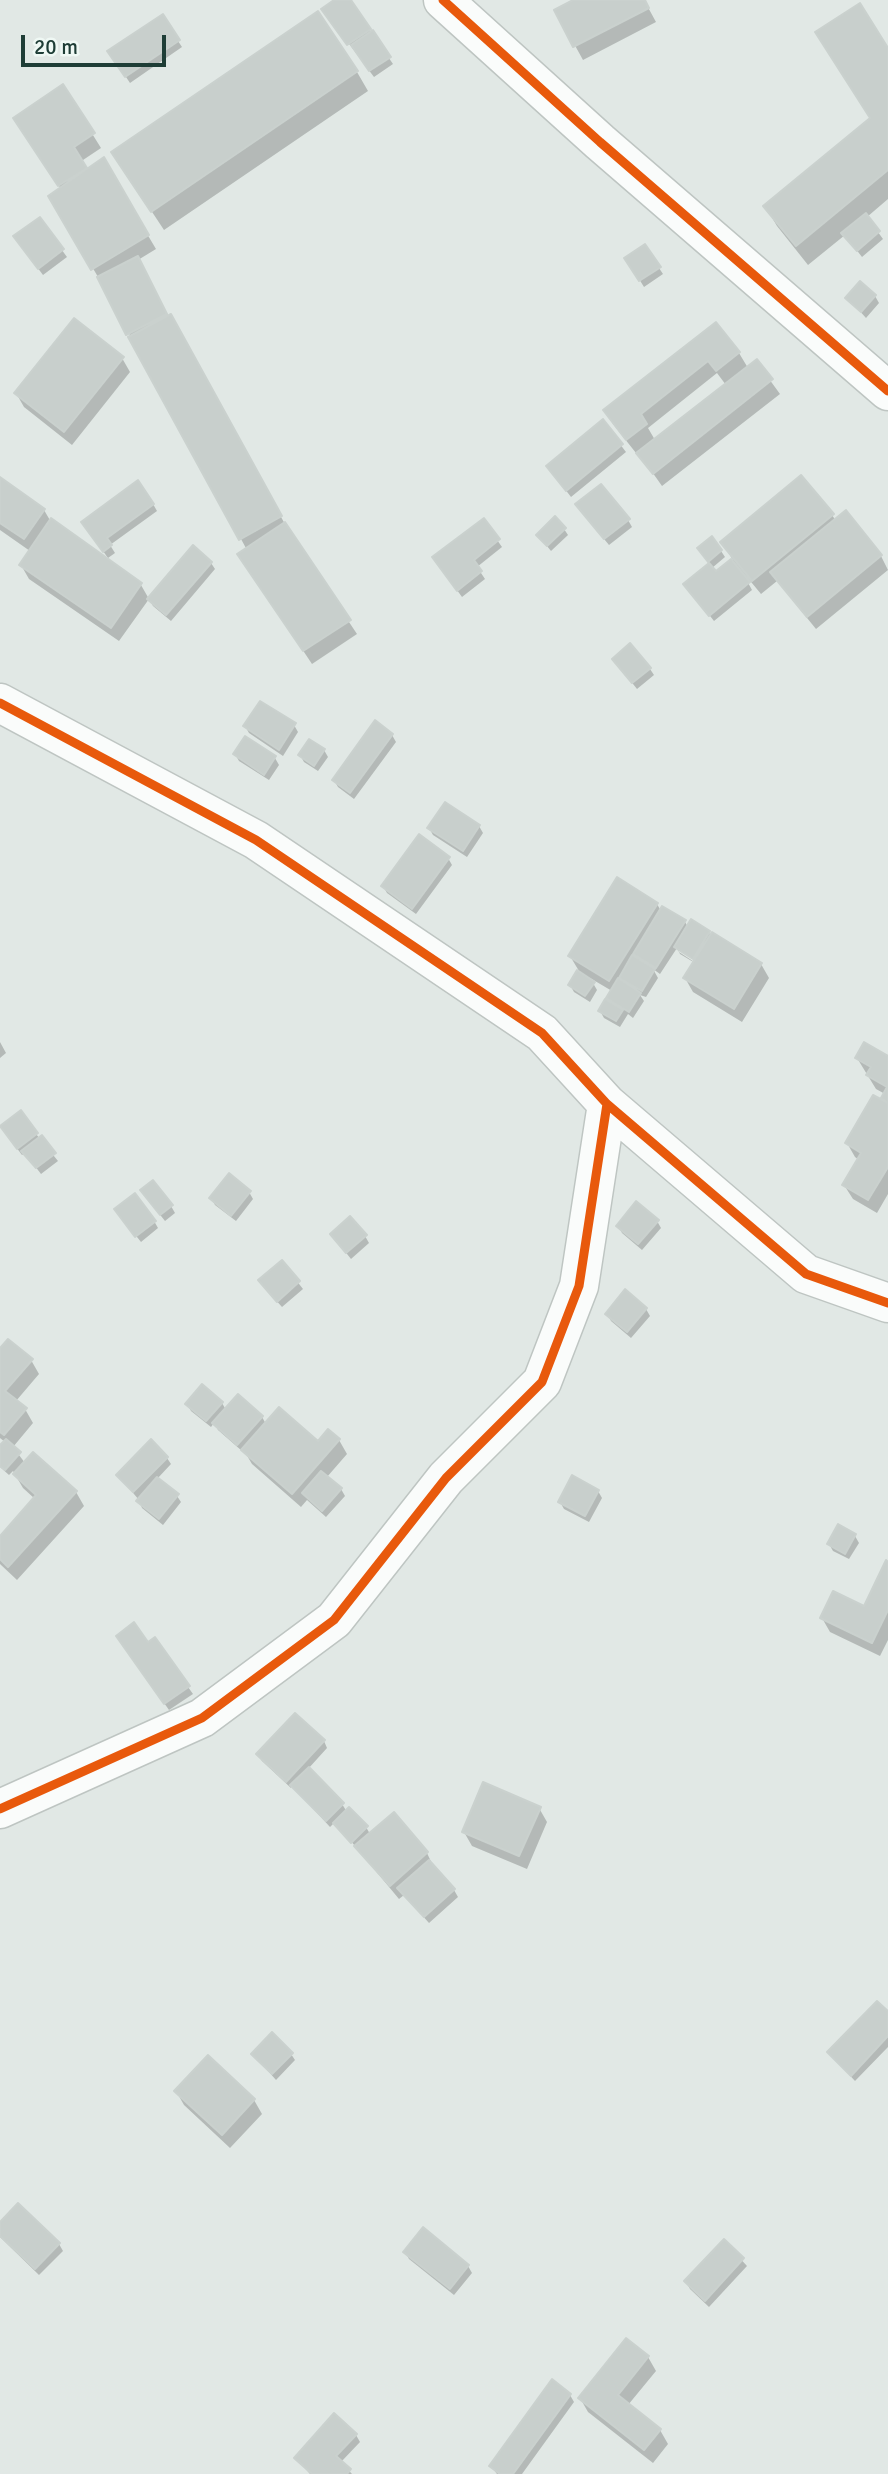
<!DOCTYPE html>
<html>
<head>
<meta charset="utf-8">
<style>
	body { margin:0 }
	#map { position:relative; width:888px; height:2474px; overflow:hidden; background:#e1e8e5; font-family:Signika,sans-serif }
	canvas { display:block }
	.scale { position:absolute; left:21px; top:35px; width:145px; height:32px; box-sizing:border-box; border:4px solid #1e3d36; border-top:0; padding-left:9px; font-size:21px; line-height:24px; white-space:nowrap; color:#1e3d36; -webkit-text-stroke:5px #eff8f4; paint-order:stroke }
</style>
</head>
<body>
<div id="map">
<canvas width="888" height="2474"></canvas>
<div class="scale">20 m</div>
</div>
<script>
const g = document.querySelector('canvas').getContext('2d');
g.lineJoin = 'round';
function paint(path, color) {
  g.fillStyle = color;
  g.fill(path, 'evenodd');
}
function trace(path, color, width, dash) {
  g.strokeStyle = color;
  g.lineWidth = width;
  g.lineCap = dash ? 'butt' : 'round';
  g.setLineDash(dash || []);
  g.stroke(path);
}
paint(new Path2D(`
	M337,0H349L393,64L374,77L328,16Z
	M577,0H644L656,22L583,60L556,11Z
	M178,41L182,47L130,83L114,59Z
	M888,52V199L867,217L883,239L862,257L845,235L808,265L777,226L765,206L871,120Z
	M357,72L368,91L164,230L113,153Z
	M63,87L101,148L80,162L86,172L103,160L156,249L138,260L168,318L181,336L291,535L357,634L312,664L248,568L247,550L101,282L51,197L61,189L23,132Z
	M39,219L67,257L43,275L19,243Z
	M626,258L659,268L663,274L644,287Z
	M860,284L875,296L879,303L866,318L848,298Z
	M716,324L739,353L748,368L756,361L780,394L662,486L638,452L636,453L613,424L605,410ZM717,373L726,385L655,440L648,428Z
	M122,358L130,372L72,445L24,407L16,393Z
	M603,422L626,452L571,497L548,467Z
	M0,480L44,510L51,522L141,585L149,599L119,641L29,579L21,565L30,551L0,530Z
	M153,504L157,511L110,545L115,553L108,558L87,529Z
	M581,511L628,520L632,527L609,545Z
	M832,515L836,521L881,556L888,570L816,629L777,581L761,594L747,577L746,579L752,590L714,621L685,584L710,564L703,555L721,551L725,557L712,568L716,574L733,560L722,543Z
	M483,520L502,547L477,567L485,579L462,597L438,564Z
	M564,529L568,535L551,551L538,535Z
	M211,563L215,569L171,621L153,606L149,599Z
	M614,660L650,669L654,675L637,689Z
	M376,723L392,735L396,742L354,799L338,787L334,780Z
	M294,725L298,732L283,756L249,733L245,726Z
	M245,738L275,758L279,765L269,780L239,761L235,754Z
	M324,750L328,757L318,771L304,762L300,755Z
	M479,826L483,833L467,857L433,835L429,828Z
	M448,858L452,865L416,914L387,893L383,886Z
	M657,904L661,911L685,922L688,927L709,932L711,937L761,964L769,978L742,1022L693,992L685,978L695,963L680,954L677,948L660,974L653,969L658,978L646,997L640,995L644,1001L633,1018L628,1014L620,1027L604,1018L600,1011L612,1005L608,998L612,991L590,978L597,990L590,1002L574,992L570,985L579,971L570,956ZM679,948L701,962L699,965L679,952Z
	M0,1042L6,1053L0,1058Z
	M857,1058H888V1194L877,1213L853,1199L844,1185L859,1160L855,1157L847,1143L885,1094L876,1089Z
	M1,1127L36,1134L58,1161L41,1174L25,1153L22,1155Z
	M249,1192L253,1199L236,1221L215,1205L211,1198Z
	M146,1197L171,1206L175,1213L165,1221Z
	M121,1217L154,1221L158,1228L141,1242Z
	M657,1221L661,1228L642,1250L622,1233L618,1226Z
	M332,1235L365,1236L369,1243L351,1259Z
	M282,1262L303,1289L282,1307L264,1287Z
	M646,1309L650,1316L631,1338L611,1321L607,1314Z
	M0,1351L31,1360L39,1374L16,1401L25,1409L33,1423L13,1447L25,1463L34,1454L76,1492L84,1506L17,1580L0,1564V1538L35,1499L23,1488L13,1471L9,1475L0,1467V1448L5,1442L0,1438Z
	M222,1403L226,1410L262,1417L266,1424L318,1443L339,1440L347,1454L327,1477L341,1489L345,1496L326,1517L307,1500L301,1507L252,1464L243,1449L242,1451L218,1430L214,1423L211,1427L191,1411L187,1404Z
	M167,1458L171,1464L157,1479L177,1496L181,1502L163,1525L142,1508L139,1500L118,1475Z
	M598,1491L602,1498L589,1522L564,1509L560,1502Z
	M855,1536L859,1543L849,1559L833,1551L829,1544Z
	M888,1564V1640L880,1656L830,1632L822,1618L865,1608Z
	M154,1639L193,1694L169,1710L122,1643L148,1644Z
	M324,1741L327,1748L308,1769L342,1804L347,1812L366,1827L370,1834L393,1815L427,1853L434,1868L454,1890L458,1897L429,1923L404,1895L399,1899L335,1822L330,1827L292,1786L291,1788L262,1761L258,1755Z
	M539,1808L547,1822L527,1869L472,1846L464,1832Z
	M888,2014V2047L855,2081L829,2053Z
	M253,2054H291L295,2060L276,2080Z
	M176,2091L254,2100L262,2114L230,2148L184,2105Z
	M0,2225L59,2244L63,2251L39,2275L0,2237Z
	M724,2241L747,2266L709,2307L690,2289L686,2282Z
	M405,2252L468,2266L472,2273L454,2295L409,2259Z
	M626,2340L648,2357L656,2371L628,2405L660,2430L668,2444L653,2463L588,2412L580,2398Z
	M553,2382L570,2395L574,2402L522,2474H497L491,2466Z
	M356,2435L360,2442L341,2462L352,2474H310L296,2458Z`), '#0003');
const building = new Path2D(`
	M334,0H351L371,29L347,45L321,9Z
	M573,0H645L649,8L573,47L554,10Z
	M860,3L888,48V170L796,246L763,206L870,118L815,32Z
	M318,11L358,71L151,212L111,152Z
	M163,14L180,40L125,77L107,51Z
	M373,30L391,57L369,71L351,45Z
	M63,84L95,133L74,147L87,168L58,186L13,118Z
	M104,157L149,235L91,270L48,196Z
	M866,213L880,231L857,251L841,233Z
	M40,217L64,249L38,269L13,236Z
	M645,244L661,267L639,281L624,258Z
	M138,256L167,314L126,335L97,277Z
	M860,281L876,295L861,312L845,298Z
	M171,314L282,516L239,540L128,337Z
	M74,318L124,357L64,432L14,393Z
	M716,322L740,352L716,371L708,361L641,414L647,424L626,440L603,410Z
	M757,359L773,379L653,474L636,453Z
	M603,419L623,444L566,491L546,466Z
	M801,475L834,514L752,581L720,542Z
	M0,477L45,509L24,539L0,523Z
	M138,480L154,504L107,538L112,545L103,552L81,522Z
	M601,484L630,519L604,539L575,504Z
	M846,510L882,555L807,617L770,572Z
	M555,516L566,528L547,546L536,535Z
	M51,518L142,583L111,628L19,565Z
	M484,518L500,539L474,560L482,571L457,591L432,557Z
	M285,522L351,620L303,651L237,554Z
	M712,536L722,550L708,562L697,548Z
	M193,545L212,562L166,615L147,599Z
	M731,559L750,582L709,616L683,584L709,563L716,571Z
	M630,643L651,668L632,683L612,659Z
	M260,701L296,723L279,750L243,726Z
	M375,720L393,734L350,793L332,780Z
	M245,736L276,756L264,775L233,754Z
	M309,739L325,749L314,766L298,755Z
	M445,802L480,825L463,851L427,828Z
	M419,834L450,857L412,909L381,886Z
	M617,877L658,903L609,981L568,956Z
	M662,906L686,920L656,968L633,954Z
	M691,919L710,931L693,959L674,947Z
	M712,932L762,963L734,1009L683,978Z
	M632,955L655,969L642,991L619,978Z
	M577,970L595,982L585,996L568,985Z
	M618,978L641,993L629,1012L606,998Z
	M605,999L623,1010L616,1021L598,1011Z
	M864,1042L888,1056V1103L881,1098L887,1087L866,1075L871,1067L855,1058Z
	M873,1095L888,1103V1167L868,1200L842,1185L861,1153L845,1143Z
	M21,1110L38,1133L17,1149L0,1126Z
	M42,1135L56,1153L36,1168L21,1151Z
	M229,1173L251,1191L231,1216L209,1198Z
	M153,1180L173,1205L160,1215L140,1190Z
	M135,1193L156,1221L135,1237L114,1209Z
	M636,1201L659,1220L638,1244L616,1226Z
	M350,1216L367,1235L346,1253L330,1234Z
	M282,1260L300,1281L277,1302L258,1280Z
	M625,1289L647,1308L627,1332L605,1314Z
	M8,1339L33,1359L5,1391L27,1408L4,1435L0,1432V1348Z
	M202,1384L223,1402L206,1421L185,1404Z
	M238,1394L263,1416L237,1445L212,1423Z
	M279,1407L318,1441L328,1429L340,1439L292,1494L241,1450Z
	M6,1439L21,1452L5,1470L0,1466V1445Z
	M151,1439L168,1457L133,1492L116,1475Z
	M33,1452L77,1491L8,1567L0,1559V1536L36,1495L13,1474Z
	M321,1471L342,1488L322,1511L302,1493Z
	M572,1475L599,1490L585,1516L558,1502Z
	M157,1477L179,1494L159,1519L136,1501Z
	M838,1524L856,1534L845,1554L827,1544Z
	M886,1560L888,1562V1610L872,1643L820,1618L833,1591L864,1606Z
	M134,1622L148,1642L155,1637L190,1686L164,1704L116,1636Z
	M295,1713L325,1740L286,1782L256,1754Z
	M309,1767L344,1803L326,1821L290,1785Z
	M483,1782L541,1807L519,1856L462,1832Z
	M349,1807L368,1826L351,1843L333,1823Z
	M394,1812L428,1852L390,1886L354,1846Z
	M429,1860L455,1889L424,1917L397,1888Z
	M877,2001L888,2011V2036L851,2076L827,2052Z
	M272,2032L293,2053L272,2074L251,2054Z
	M208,2055L255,2099L222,2135L174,2091Z
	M18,2203L60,2243L35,2269L0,2236V2222Z
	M423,2227L469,2265L450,2289L403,2252Z
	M724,2239L744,2258L705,2301L684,2281Z
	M626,2338L649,2356L618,2395L661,2429L644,2450L578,2398Z
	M552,2379L571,2394L513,2474H500L489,2466Z
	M334,2413L357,2434L336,2456L351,2469L347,2474H312L294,2458Z`);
paint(building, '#c8cfcc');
trace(building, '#cad1ce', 2);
const minor = new Path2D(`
	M443,0L600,142L888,391
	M0,703L256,840L542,1033L607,1104L806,1274L888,1303
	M0,1809L202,1718L334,1620L446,1478L542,1382L579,1286L607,1104`);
trace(minor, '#bec5c2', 41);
trace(minor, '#fafcfb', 38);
trace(new Path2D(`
	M443,0L600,142L888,391
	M0,703L256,840L542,1033L607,1104L806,1274L888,1303
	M0,1809L202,1718L334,1620L446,1478L542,1382L579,1286L607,1104`), '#e8590c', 9);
</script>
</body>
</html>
